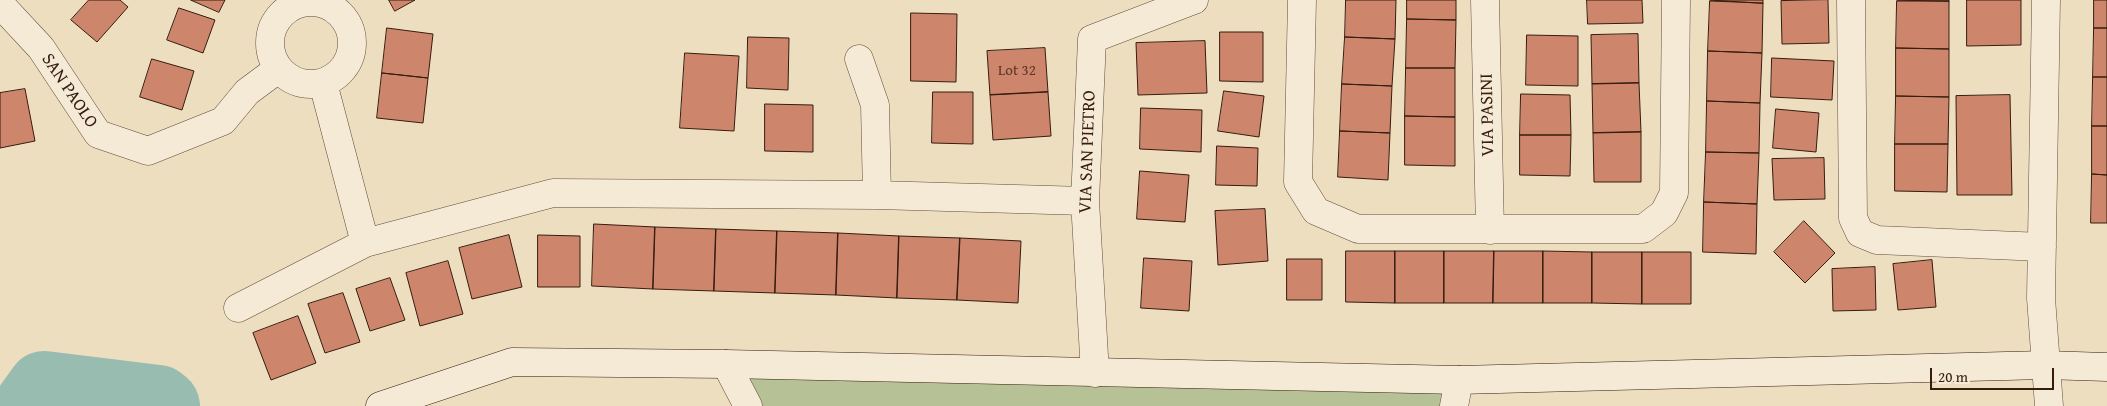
<!DOCTYPE html>
<html>
<head>
<meta charset="utf-8">
<style>
	body { margin:0 }
	#map { position:relative; width:2107px; height:406px; overflow:hidden; background:#eedec0; font-family:"Gentium Book Plus",serif }
	canvas { display:block }
	.scale { position:absolute; left:1930px; top:368px; width:124px; height:22px; box-sizing:border-box; border:2px solid #361c0f; border-top:0; padding-left:6px; font-size:15px; line-height:18px; white-space:nowrap; color:#361c0f; -webkit-text-stroke:4px #f4ead6; paint-order:stroke }
</style>
</head>
<body>
<div id="map">
<canvas width="2107" height="406"></canvas>
<div class="scale">20 m</div>
</div>
<script>
const g = document.querySelector('canvas').getContext('2d');
g.lineJoin = 'round';
function paint(path, color) {
  g.fillStyle = color;
  g.fill(path, 'evenodd');
}
function trace(path, color, width, dash) {
  g.strokeStyle = color;
  g.lineWidth = width;
  g.lineCap = dash ? 'butt' : 'round';
  g.setLineDash(dash || []);
  g.stroke(path);
}
function label(font, color, halo, rows, align = 'center') {
  g.font = font + ' "Gentium Book Plus",serif';
  g.lineWidth = 4.5;
  g.setLineDash([]);
  g.textBaseline = 'middle';
  g.strokeStyle = halo;
  g.fillStyle = color;
  for (const [text, x, y, turn = 0] of rows) {
    g.save();
    g.translate(x, y);
    g.rotate((+turn || 0) * Math.PI / 180);
    g.textAlign = isNaN(turn) ? turn : align;
    if (halo) g.strokeText(text, 0, 0);
    g.fillText(text, 0, 0);
    g.restore();
  }
}
paint(new Path2D(`
	M726,364L1459,380L1454,406H748Z`), '#b6c295');
trace(new Path2D(`
	M31,406L44,388L158,402L163,406`), '#99bcb1', 74);
const building = new Path2D(`
	M89,0H120L128,7L97,42L71,20Z
	M191,0H225L219,12Z
	M389,0H415L395,11Z
	M1346,0H1396L1395,39L1345,37Z
	M1407,0H1456V20L1407,19Z
	M1587,0H1642L1643,23L1588,24Z
	M1710,0H1763V3Z
	M1828,0L1829,43L1782,44L1781,1Z
	M1897,0H1949V1Z
	M1967,0H2021V45L1967,46Z
	M2094,0H2107V28H2094Z
	M1710,1L1763,3L1762,53L1708,51Z
	M1897,1H1949V49L1896,48Z
	M179,8L215,20L203,53L167,40Z
	M911,13L957,14L956,82L911,81Z
	M1407,19L1456,20L1455,68H1406Z
	M387,28L433,34L428,78L382,73Z
	M2094,28H2107V77H2093Z
	M1220,32H1263V82L1220,81Z
	M1638,34L1639,83L1592,84L1591,35Z
	M1527,35L1578,36V86L1526,85Z
	M748,37L789,38L788,90L747,88Z
	M1345,37L1395,39L1392,86L1342,84Z
	M1205,41L1207,93L1138,95L1136,43Z
	M1045,48L1048,92L990,95L987,51Z
	M1896,48L1949,49V97L1896,96Z
	M1708,51L1762,53L1760,103L1707,101Z
	M685,53L739,56L734,131L680,128Z
	M1772,58L1834,61L1832,100L1771,97Z
	M152,59L194,71L182,110L140,97Z
	M1406,68H1455V117L1405,116Z
	M382,73L428,78L423,123L377,118Z
	M2093,77H2107V126H2092Z
	M1639,83L1641,132L1593,133L1592,84Z
	M1342,84L1392,86L1390,133L1340,131Z
	M25,89L35,141L0,148V93Z
	M1224,91L1264,96L1259,137L1218,131Z
	M933,92H973V144L932,143Z
	M1048,92L1051,136L993,140L990,95Z
	M1521,94L1570,95L1571,135H1520Z
	M2010,95L2012,195H1957L1956,96Z
	M1896,96L1949,97L1948,144H1895Z
	M1707,101L1760,103L1759,153L1706,152Z
	M765,104L813,105V152L765,151Z
	M1141,108L1202,110L1201,152L1140,149Z
	M1776,109L1819,113L1816,152L1773,148Z
	M1405,116L1455,117V166L1405,165Z
	M2092,126H2107V175L2092,174Z
	M1340,131L1390,133L1388,180L1338,177Z
	M1641,132V182H1594L1593,133Z
	M1520,135H1571L1570,176L1520,175Z
	M1895,144H1948L1947,192L1895,191Z
	M1217,146L1258,148L1257,186L1216,185Z
	M1706,152L1759,153L1757,204L1704,202Z
	M1824,158L1825,199L1774,200L1772,159Z
	M1140,171L1189,175L1185,222L1137,219Z
	M2092,174L2107,175V223H2091Z
	M1704,202L1757,204L1756,254L1703,252Z
	M1265,209L1268,261L1218,265L1215,211Z
	M1804,221L1835,253L1805,283L1774,252Z
	M594,224L655,227L653,289L592,286Z
	M655,227L716,229L714,291L653,289Z
	M716,229L777,231L775,293L714,291Z
	M777,231L838,233L836,295L775,293Z
	M838,233L899,236L897,298L836,295Z
	M509,235L522,287L472,299L459,248Z
	M538,235L580,236V287H538Z
	M899,236L960,238L957,300L897,298Z
	M960,238L1021,241L1018,303L957,300Z
	M1346,251H1395V303L1346,302Z
	M1395,251H1444V303H1395Z
	M1444,251H1494L1493,303H1444Z
	M1494,251H1543V303H1493Z
	M1543,251L1592,252V303H1543Z
	M1592,252H1642V304L1592,303Z
	M1642,252H1691V304H1642Z
	M1144,258L1192,261L1189,311L1141,308Z
	M1287,259H1322V300H1287Z
	M1932,260L1936,307L1898,310L1893,264Z
	M448,261L463,314L420,326L406,273Z
	M1875,267L1876,310L1833,311L1832,269Z
	M390,278L405,320L370,331L356,289Z
	M343,293L360,342L325,353L308,304Z
	M298,316L316,363L271,380L253,333Z`);
paint(building, '#cd856b');
trace(building, '#361c0f', 1);
const street = new Path2D(`
	M1302,0L1298,182L1316,211L1358,229H1643L1664,213L1674,193L1676,0
	M1485,0L1490,230
	M1851,0L1853,218L1860,233L1877,240L2042,247
	M2046,0L2041,298L2049,406
	M270 43a41 41 0 1 1 82 0a41 41 0 1 1-82 0Z
	M0,4L41,48L98,134L148,151L223,121L247,92L278,69
	M859,59L875,105L877,195
	M323,83L365,243
	M238,308L365,243L553,193L877,195L1085,201
	M726,364L748,406
	M1095,373L1085,201L1092,39L1194,0
	M1454,406L1459,380`);
const secondary = new Path2D(`
	M380,406L512,362L726,364L1459,380L2045,365L2107,367`);
trace(street, '#644c3b', 29);
trace(secondary, '#361c0f', 29);
trace(street, '#f4ead6', 28);
trace(secondary, '#f4ead6', 28);
label('15px', '#5c3626', null, [
	["Lot 32",1017,71]
]);
label('18px', '#361c0f', '#f4ead6', [
	["SAN PAOLO",69,91,56],
	["VIA PASINI",1488,115,-91],
	["VIA SAN PIETRO",1088,152,-88]
]);
</script>
</body>
</html>
